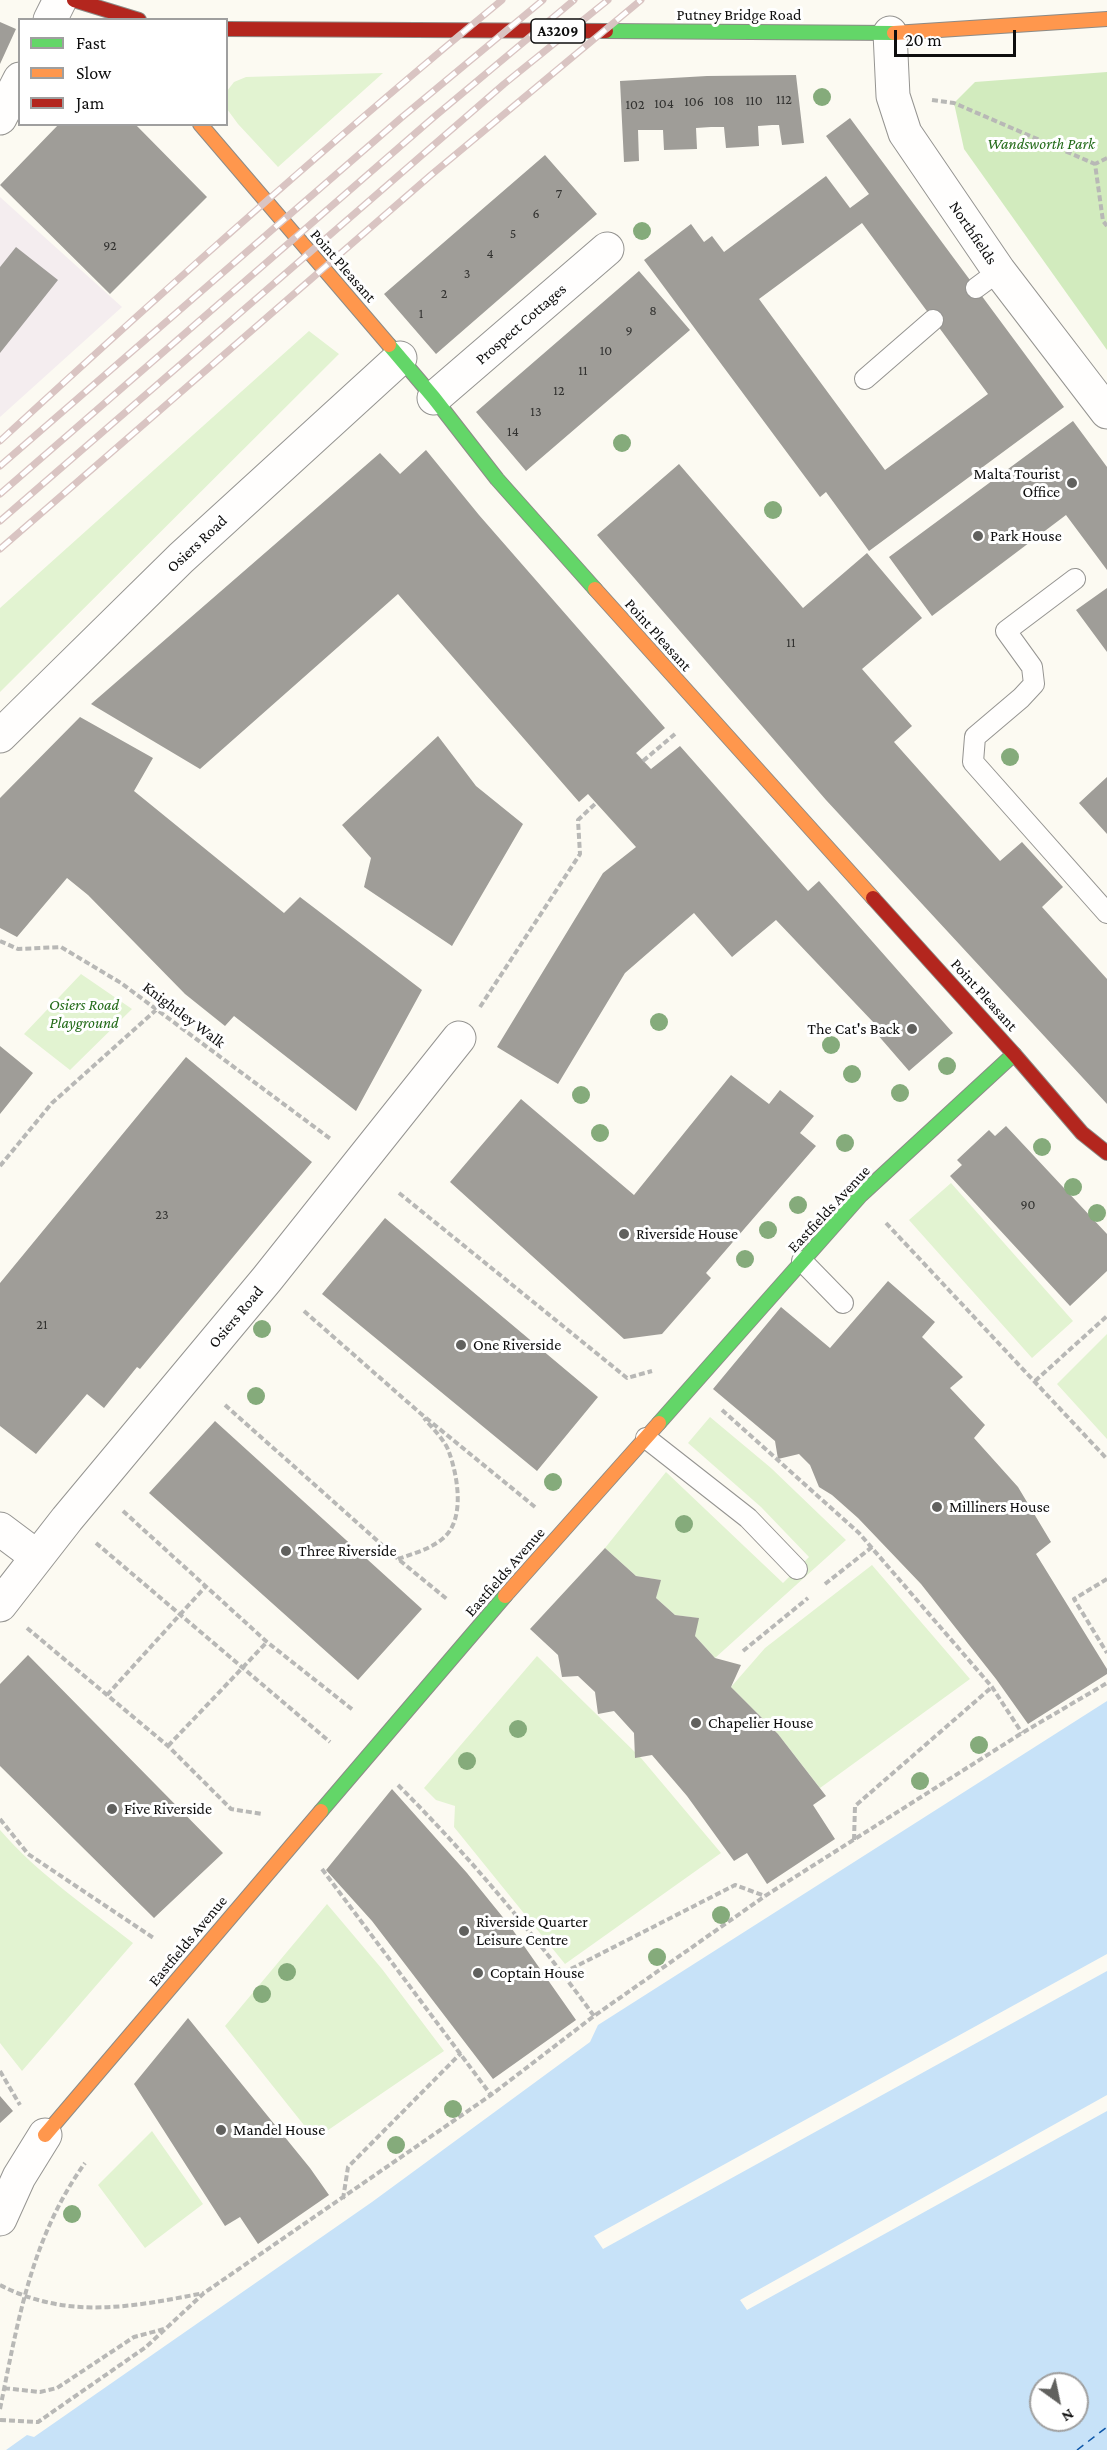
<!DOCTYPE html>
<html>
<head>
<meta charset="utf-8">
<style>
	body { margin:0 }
	#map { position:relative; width:1107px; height:2450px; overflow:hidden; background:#fcfaf2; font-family:"Crimson Pro",serif }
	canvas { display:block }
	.legend { position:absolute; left:18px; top:18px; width:210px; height:108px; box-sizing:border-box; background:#fff; border:2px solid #9f9f9f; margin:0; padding:8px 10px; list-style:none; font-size:18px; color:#0e0e0e }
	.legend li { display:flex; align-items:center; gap:12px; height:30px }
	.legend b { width:30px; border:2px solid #9f9f9f }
	.north { position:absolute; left:1029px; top:2372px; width:60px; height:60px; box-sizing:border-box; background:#fff; border:2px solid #9f9f9f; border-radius:50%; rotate:147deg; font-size:16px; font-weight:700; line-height:24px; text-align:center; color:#0e0e0e }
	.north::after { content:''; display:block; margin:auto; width:21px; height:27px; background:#61615e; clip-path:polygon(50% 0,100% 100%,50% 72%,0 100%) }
	.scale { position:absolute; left:894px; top:30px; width:122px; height:27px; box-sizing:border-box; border:3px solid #0e0e0e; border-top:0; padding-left:8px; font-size:18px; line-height:21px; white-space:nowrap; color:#0e0e0e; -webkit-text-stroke:4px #fff; paint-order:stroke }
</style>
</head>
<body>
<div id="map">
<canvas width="1107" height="2450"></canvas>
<ul class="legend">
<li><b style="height:8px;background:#63d668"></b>Fast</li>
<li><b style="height:8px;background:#ff974d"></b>Slow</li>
<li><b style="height:8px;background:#b3261e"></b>Jam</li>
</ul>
<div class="north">N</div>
<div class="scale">20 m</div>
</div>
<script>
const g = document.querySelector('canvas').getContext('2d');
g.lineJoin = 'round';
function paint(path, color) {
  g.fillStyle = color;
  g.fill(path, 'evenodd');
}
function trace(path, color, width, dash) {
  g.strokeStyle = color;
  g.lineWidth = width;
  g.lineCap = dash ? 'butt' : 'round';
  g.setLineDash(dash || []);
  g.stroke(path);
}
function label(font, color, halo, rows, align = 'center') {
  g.font = font + ' "Crimson Pro",serif';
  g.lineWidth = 6;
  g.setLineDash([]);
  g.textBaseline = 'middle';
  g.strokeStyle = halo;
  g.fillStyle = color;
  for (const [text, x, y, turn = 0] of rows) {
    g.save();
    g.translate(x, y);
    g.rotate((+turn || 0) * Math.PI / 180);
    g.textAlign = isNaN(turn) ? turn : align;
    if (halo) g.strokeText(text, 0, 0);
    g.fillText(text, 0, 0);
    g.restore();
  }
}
paint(new Path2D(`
	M0,197L122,307L0,417Z`), '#f4edef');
paint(new Path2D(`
	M383,73L278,167L238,124L227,109V91L234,82L246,77Z
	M309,331L339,354L0,692V608Z
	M81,974L132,1009L70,1070L24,1034Z
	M951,1183L1073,1321L1032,1358L909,1220Z
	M1107,1334V1439L1057,1384Z
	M710,1417L771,1468L846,1540L715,1658L695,1636L698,1618L675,1615L656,1598L660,1580L636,1576L605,1548L666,1472L783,1583L809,1557L761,1507L688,1443Z
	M872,1565L970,1679L820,1788L778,1734L731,1687L765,1648Z
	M537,1656L641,1758L721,1853L565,1964L454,1827L455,1806L436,1800L424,1788Z
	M0,1830C38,1874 87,1907 133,1943L22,2071L0,2043Z
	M327,1904L382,1969L444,2051L315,2139L225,2026Z
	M152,2131L203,2204L145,2248L98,2185Z`), '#e2f3d1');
paint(new Path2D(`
	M1107,72V350L964,149L954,103L975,82Z`), '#d2ebbe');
paint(new Path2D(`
	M1107,1701V2450H6L27,2435L34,2437L372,2202L590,2042L598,2025ZM1041,2384H1077V2420H1041Z`), '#c7e2f8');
paint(new Path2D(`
	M1107,1954V1971L603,2249L594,2236Z
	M1107,2095V2111L747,2310L740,2300Z`), '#fcfaf2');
trace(new Path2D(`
	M1077,2450L1107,2427`), '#0e57a9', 1.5, [8, 6]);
paint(new Path2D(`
	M0,22L16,29L0,64Z
	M796,75L804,143L782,145L779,125H772L758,126L759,146L726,148L724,127H711L696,128L697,149L664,150L663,130H638L639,161L624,162L620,81L707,76Z
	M850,118L1064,407L869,551L826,492L820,497L644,260L691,224L704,242L712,236L724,252L826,176L850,208L869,194L826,136ZM862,223L988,394L885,470L759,299Z
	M59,124H135L207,197L110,294L0,185Z
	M545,155L597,214L436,354L384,294Z
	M16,247L58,280L0,353V267Z
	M639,271L690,330L526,471L476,412Z
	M1073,421L1107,467V570L1066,515L932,616L889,557Z
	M426,450L479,515L665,728L636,753L651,769L680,746L808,891L819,881L953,1033L909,1071L870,1026L874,1023L776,920L732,957L694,913L625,973L558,1084L497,1047L603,873L636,847L588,794L579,802L398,594L200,769L91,704L380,453L400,474Z
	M679,464L803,608L867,553L922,618L862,669L912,726L894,742L1000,861L1022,842L1063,887L1042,907L1107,979V1104L826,800L597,535Z
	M1107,588V652L1076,610Z
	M80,717L153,758L134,791L284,913L300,897L422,990L356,1111L234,1016L225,1026L185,994L88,895L67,878L17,937L0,928V798Z
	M438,736L476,786L523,824L452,946L364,887L371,858L342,825Z
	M1107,777V834L1079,803Z
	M0,1046L33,1073L0,1114Z
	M186,1057L312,1162L140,1369L137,1367L104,1408L87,1394L36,1454L0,1426V1283Z
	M731,1075L769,1104L780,1090L814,1116L800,1133L816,1146L706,1273L711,1278L662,1334L624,1339L450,1182L521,1099L634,1195Z
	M1006,1126L1107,1234V1271L1070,1306L950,1176L962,1165L957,1160L989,1130L995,1136Z
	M385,1218L598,1397L537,1471L322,1294Z
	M888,1281L935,1322L922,1337L963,1377L950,1388L985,1425L974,1438L1018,1487L1051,1542L1036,1554L1107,1669V1674L1028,1724L996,1679L921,1584L858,1518L832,1495L819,1487L810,1465L799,1454L778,1459L775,1441L713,1389L781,1307L830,1348Z
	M215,1421L422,1609L358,1680L149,1493Z
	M605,1548L636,1576L661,1580L656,1598L675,1615L699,1618L695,1636L715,1658L741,1665L731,1687L778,1734L826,1796L813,1805L835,1839L767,1884L747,1853L734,1861L687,1796L652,1755L635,1758L634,1733L614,1711L598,1714L595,1692L578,1676L562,1677L558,1655L530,1629Z
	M28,1655L223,1853L154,1918L0,1766V1684Z
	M392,1789L467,1873L510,1926L576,2020L493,2079L372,1921L326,1870Z
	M188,2018L310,2168L329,2195L258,2244L240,2217L225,2226L134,2084Z
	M0,2096L13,2111L0,2123Z`), '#9f9d98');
const lane = new Path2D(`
	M976,288L999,271
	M865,379L933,320
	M1075,579L1006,631L1032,667L1034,684L1021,698L975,737L973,762L1107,913
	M802,1261L843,1303
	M646,1438L748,1518L797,1569`);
const street = new Path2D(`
	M50,20L60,0
	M890,33L893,96L905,133L999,271L1107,412
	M0,118L20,79
	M434,398L607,249
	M0,736L181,558L400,358
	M0,1529L36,1556
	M0,1605L67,1519L267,1279L459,1038
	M0,2219L19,2177L45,2135`);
const fast = new Path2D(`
	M606,31L894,33
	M389,345L434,398L497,479L595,589
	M659,1423L861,1195L1014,1054
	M321,1811L505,1596`);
const slow = new Path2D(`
	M894,33L1107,19
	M200,124L389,345
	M595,589L873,898
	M505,1596L659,1423
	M45,2135L321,1811`);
const jam = new Path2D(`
	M74,0L139,20
	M226,29L606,31
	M873,898L1014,1054L1082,1133L1107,1153`);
trace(lane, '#959491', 22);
trace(street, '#959491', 35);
trace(fast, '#8c8b87', 16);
trace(slow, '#8c8b87', 16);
trace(jam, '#8c8b87', 16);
trace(new Path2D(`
	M932,100L954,103L1095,164
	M1107,158L1095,164L1103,221L1107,226
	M643,761L675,734
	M0,941L18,949L61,947L121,983L332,1140
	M480,1007L580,854L578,820L596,803
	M0,1166L52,1103L156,1010
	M399,1193L627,1378L652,1371
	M886,1223L1107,1459
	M304,1311L420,1413L535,1507
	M1035,1381L1107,1316
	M225,1405L398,1559L448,1600
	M722,1410L859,1533L992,1687L1022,1733
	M123,1511L267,1642L353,1710
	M96,1543L330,1742
	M398,1559C412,1554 428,1550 441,1540C466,1522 458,1477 449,1452C445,1440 432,1428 424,1418
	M1107,1579L1074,1599L1107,1653
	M825,1584L872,1547
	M27,1628L168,1746L231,1809L262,1814
	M743,1651L808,1598
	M107,1695L206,1586
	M168,1746L267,1642
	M398,1785C469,1856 535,1935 594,2016
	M0,1819L28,1854L155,1939
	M854,1840L855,1806L992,1687
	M322,1869L491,2095
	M563,1973L735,1885L765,1896
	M0,2071L20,2105
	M343,2199L348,2167L461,2053
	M0,2285C68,2320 132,2307 204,2293
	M4,2388L40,2392L57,2388L134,2337L164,2329
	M0,2409C18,2321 31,2238 85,2163
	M0,2420L38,2422L146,2347L204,2293L491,2095L594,2016L765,1896L1022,1733L1107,1683`), '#b8b8b6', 4, [6, 3]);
trace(lane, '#fffefd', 20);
trace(street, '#fffefd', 33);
trace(fast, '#63d668', 14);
trace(slow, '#ff974d', 14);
trace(jam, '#b3261e', 14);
const rail = new Path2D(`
	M0,441C164,290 330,142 502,0
	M0,466L401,118L543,0
	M0,494L434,117L574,0
	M0,521L504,84L608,0
	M0,549L431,175L641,0`);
trace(rail, '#d9c4c2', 7);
trace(rail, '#fff', 4.5, [14]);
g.fillStyle = '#85ab7b';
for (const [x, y] of [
	[822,97],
	[642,231],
	[622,443],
	[773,510],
	[1010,757],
	[659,1022],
	[831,1045],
	[947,1066],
	[852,1074],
	[900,1093],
	[581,1095],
	[600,1133],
	[845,1143],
	[1042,1147],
	[1073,1187],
	[798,1205],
	[1097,1213],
	[768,1230],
	[745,1259],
	[262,1329],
	[256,1396],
	[553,1482],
	[684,1524],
	[518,1729],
	[979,1745],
	[467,1761],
	[920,1781],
	[721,1915],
	[657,1957],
	[287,1972],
	[262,1994],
	[453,2109],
	[396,2145],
	[72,2214]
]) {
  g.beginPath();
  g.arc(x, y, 9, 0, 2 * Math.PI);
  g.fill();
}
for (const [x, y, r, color] of [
	[1072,483,6,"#61615e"],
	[978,536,6,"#61615e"],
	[912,1029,6,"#61615e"],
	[624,1234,6,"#61615e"],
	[461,1345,6,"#61615e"],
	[937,1507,6,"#61615e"],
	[286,1551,6,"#61615e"],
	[696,1723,6,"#61615e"],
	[112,1809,6,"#61615e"],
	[464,1931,6,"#61615e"],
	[478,1973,6,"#61615e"],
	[221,2130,6,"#61615e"]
]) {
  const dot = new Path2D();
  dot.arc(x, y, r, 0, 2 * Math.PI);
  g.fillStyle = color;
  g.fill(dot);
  trace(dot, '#fff', 2);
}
label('14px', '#323230', null, [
	["112",784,100],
	["108",724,101],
	["110",754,101],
	["106",694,102],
	["104",664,104],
	["102",635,105],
	["7",559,194],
	["6",536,214],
	["5",513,234],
	["92",110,246],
	["4",490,254],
	["3",467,274],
	["2",444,294],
	["8",653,311],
	["1",421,314],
	["9",629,331],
	["10",606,351],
	["11",583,371],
	["12",559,391],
	["13",536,412],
	["14",513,432],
	["11",791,643],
	["90",1028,1205],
	["23",162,1215],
	["21",42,1325]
]);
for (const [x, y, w] of [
	[558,31,54]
]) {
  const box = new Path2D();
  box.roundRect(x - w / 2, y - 12, w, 24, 4.5);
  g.fillStyle = '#fff';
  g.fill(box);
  trace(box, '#0e0e0e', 1.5);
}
label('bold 15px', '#0e0e0e', null, [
	["A3209",558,31]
]);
label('16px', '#0e0e0e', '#fff', [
	["Putney Bridge Road",739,15],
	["Northfields",973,233,56],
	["Point Pleasant",343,266,49],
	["Prospect Cottages",521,324,-41],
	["Osiers Road",197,544,-43],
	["Point Pleasant",658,635,48],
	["Point Pleasant",984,995,48],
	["Knightley Walk",184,1015,37],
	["Eastfields Avenue",829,1209,-47],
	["Osiers Road",236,1317,-50],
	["Eastfields Avenue",505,1572,-49],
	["Eastfields Avenue",188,1941,-50]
]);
label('italic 16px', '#236b19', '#fff', [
	["Wandsworth Park",1041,144],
	["Osiers Road",84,1005],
	["Playground",84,1023]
]);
label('16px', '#0e0e0e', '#fff', [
	["Malta Tourist",1060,474,"right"],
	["Office",1060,492,"right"],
	["Park House",990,536],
	["The Cat's Back",900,1029,"right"],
	["Riverside House",636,1234],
	["One Riverside",473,1345],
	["Milliners House",949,1507],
	["Three Riverside",298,1551],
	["Chapelier House",708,1723],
	["Five Riverside",124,1809],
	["Riverside Quarter",476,1922],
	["Leisure Centre",476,1940],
	["Coptain House",490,1973],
	["Mandel House",233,2130]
], 'left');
</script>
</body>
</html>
